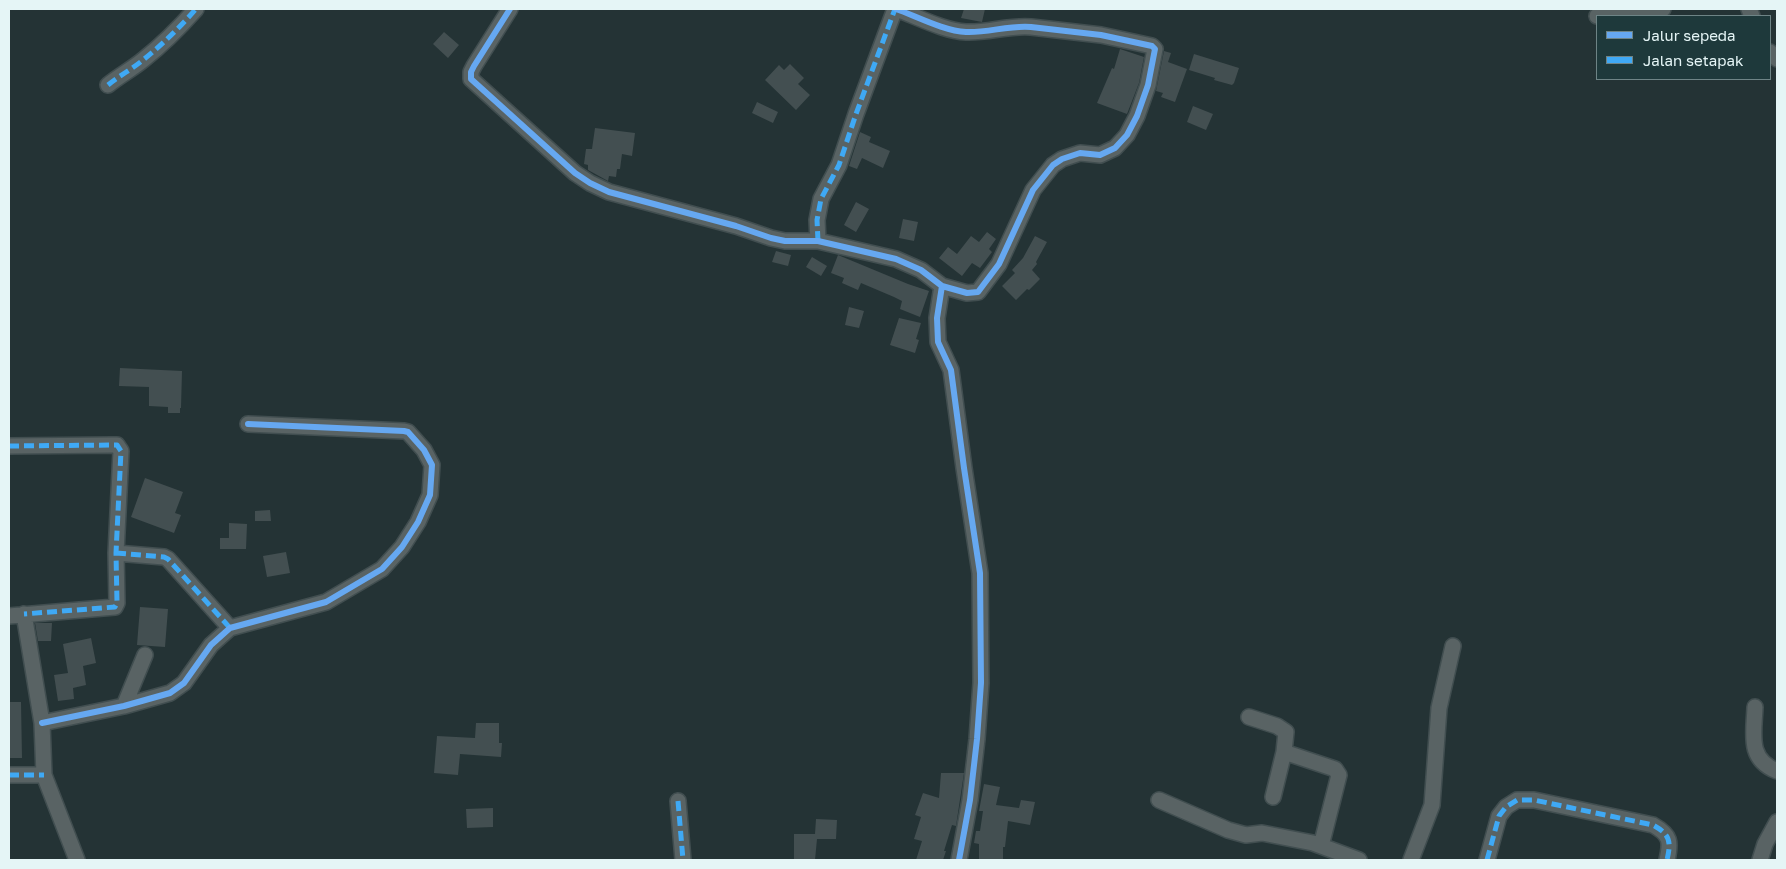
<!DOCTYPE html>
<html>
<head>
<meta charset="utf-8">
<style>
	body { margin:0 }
	#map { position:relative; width:1786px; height:869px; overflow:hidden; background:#243335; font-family:"Golos Text",sans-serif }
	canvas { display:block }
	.frame { position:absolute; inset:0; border:10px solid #e5f5f6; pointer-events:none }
	.legend { position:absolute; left:1596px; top:15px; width:175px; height:65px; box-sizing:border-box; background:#1e393b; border:1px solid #6e8486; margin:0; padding:6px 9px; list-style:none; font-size:15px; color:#e5f5f6 }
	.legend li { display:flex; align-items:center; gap:10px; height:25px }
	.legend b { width:25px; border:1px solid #6e8486 }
</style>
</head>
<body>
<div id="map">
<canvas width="1786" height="869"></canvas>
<div class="frame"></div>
<ul class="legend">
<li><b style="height:6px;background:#66a8f1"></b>Jalur sepeda</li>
<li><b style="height:6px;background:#3fa9f5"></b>Jalan setapak</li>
</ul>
</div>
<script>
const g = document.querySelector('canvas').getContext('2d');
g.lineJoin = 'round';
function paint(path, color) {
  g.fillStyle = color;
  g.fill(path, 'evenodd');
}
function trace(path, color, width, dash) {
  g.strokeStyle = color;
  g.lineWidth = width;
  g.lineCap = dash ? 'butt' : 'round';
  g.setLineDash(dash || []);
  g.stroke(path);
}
paint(new Path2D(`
	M964,9H985L982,22L961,18Z
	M444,32L459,45L448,58L433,44Z
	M1120,49L1144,57L1139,83L1127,114L1097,103L1112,68L1114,69Z
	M1164,51L1171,53L1168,62L1187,69L1175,102L1161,97L1163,93L1156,91Z
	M1194,54L1239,68L1234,83L1232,85L1214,80L1215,78L1189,70Z
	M790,64L804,78L798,84L810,95L796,110L765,80L779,65L784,70Z
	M757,102L778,112L773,123L752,113Z
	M1193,106L1213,114L1206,130L1187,122Z
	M595,128L635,133L632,156L622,154L620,169H617L616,177L609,176L608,181L588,170V165L584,164L586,149H592Z
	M860,132L871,137L869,142L890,151L883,168L862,158L857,169L849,166Z
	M856,202L869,209L856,232L844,225Z
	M903,219L918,222L914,241L899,238Z
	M987,232L996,239L989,249L992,252L980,268L972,263L962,276L939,258L948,247L957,254L971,236L979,242Z
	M1035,236L1047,242L1036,262L1037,264L1032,270L1040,279L1029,290L1027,289L1016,300L1002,286L1015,273L1012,270L1023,258Z
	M776,251L791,255L788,266L772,262Z
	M838,255L908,284L929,291L920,317L900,309L902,301L894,297L861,283L858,290L842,283L844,278L831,273Z
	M812,257L827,266L821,276L806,267Z
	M849,307L864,311L859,328L845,325Z
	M899,318L921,323L916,339L919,340L915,353L890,345Z
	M120,368L182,371L181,408H180V413H168V407L149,406V387L119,386Z
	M145,478L183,492L175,513L181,515L174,533L131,517Z
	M270,510L271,521H255V511Z
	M229,523L247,524L246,549H220V538H229Z
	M286,552L290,573L267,577L263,556Z
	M140,607L168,609L165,647L137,645Z
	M35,623H52L51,641H38Z
	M91,638L96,663L83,666L86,685L73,688L74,699L58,701L54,675L68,673L63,644Z
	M9,702H21L22,758H9Z
	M476,723H499V743H502L501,757L460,754L458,775L434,773L437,736L475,738Z
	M941,773H964L956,826L952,825L944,851H946L943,860H916L922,841L914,839L921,817L915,815L923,793L939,798Z
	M984,784L1000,787L996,805L1019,808L1021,800L1035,802L1030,825L1008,821L1005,847H1003V860H979V844L974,843L976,831H980L983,811H979Z
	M493,808V827L467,828L466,809Z
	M816,819L837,820L836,839H817L815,860H794V834H815Z`), '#434f51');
const minor = new Path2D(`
	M510,9L474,66L471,72V79L575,173L590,183L609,192L736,226L771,238L785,241H818L896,259L921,270L942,286L967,293L978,292L999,264L1033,190L1053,165L1062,159L1080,153L1100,155L1115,148L1127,135L1137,116L1148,85L1155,49L1152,46L1101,35L1031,27C1009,25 988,33 966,32C944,31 916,16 896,9
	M1749,9L1752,16
	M1597,16L1654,11L1663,9
	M1770,52L1777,59
	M108,85C119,76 132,69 143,60C162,45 180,27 196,9
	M818,241L817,220L821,199L839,165L856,114L895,9
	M942,286L937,318L938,342L951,370L964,468L980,573L981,683L977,739L970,800L959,860
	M9,446L112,445H117L121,451L116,553L117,603L115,607L9,616
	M116,553L164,557L168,559L230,628
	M24,614L42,723L44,775L77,860
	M124,706L145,655
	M1755,707C1754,734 1747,759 1777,771
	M1249,717L1277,726L1286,732L1284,752L1335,769L1339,775L1321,846
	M42,723L124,706L170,693L184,683L211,645L230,628L326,602L382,569L402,547L418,522L430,495L432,465L424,450L408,432L404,431L248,424
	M9,775H44
	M1273,797L1284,752
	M1159,800L1228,830L1246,835L1262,833L1313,843L1359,860
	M678,801L683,860
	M1411,860L1432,805L1439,708L1453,646
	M1487,860L1499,816L1506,807L1517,800H1534L1653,825C1671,835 1671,842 1667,860
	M1760,860L1765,844L1777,822`);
trace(minor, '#414e50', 18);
trace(minor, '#596364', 15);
trace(new Path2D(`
	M108,85C119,76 132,69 143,60C162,45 180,27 196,9
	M818,241L817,220L821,199L839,165L856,114L895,9
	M9,446L112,445H117L121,451L116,553L117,603L115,607L24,614
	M116,553L164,557L168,559L230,628
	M9,775H44
	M678,801L683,860
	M1487,860L1499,816L1506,807L1517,800H1534L1653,825C1671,835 1671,842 1667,860`), '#3fa9f5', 5, [10, 5]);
trace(new Path2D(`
	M510,9L474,66L471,72V79L575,173L590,183L609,192L736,226L771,238L785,241H818L896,259L921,270L942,286L967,293L978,292L999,264L1033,190L1053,165L1062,159L1080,153L1100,155L1115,148L1127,135L1137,116L1148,85L1155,49L1152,46L1101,35L1031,27C1009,25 988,33 966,32C944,31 916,16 896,9
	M942,286L937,318L938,342L951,370L964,468L980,573L981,683L977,739L970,800L959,860
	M42,723L124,706L170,693L184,683L211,645L230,628L326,602L382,569L402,547L418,522L430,495L432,465L424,450L408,432L404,431L248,424`), '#66a8f1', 6);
</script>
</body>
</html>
